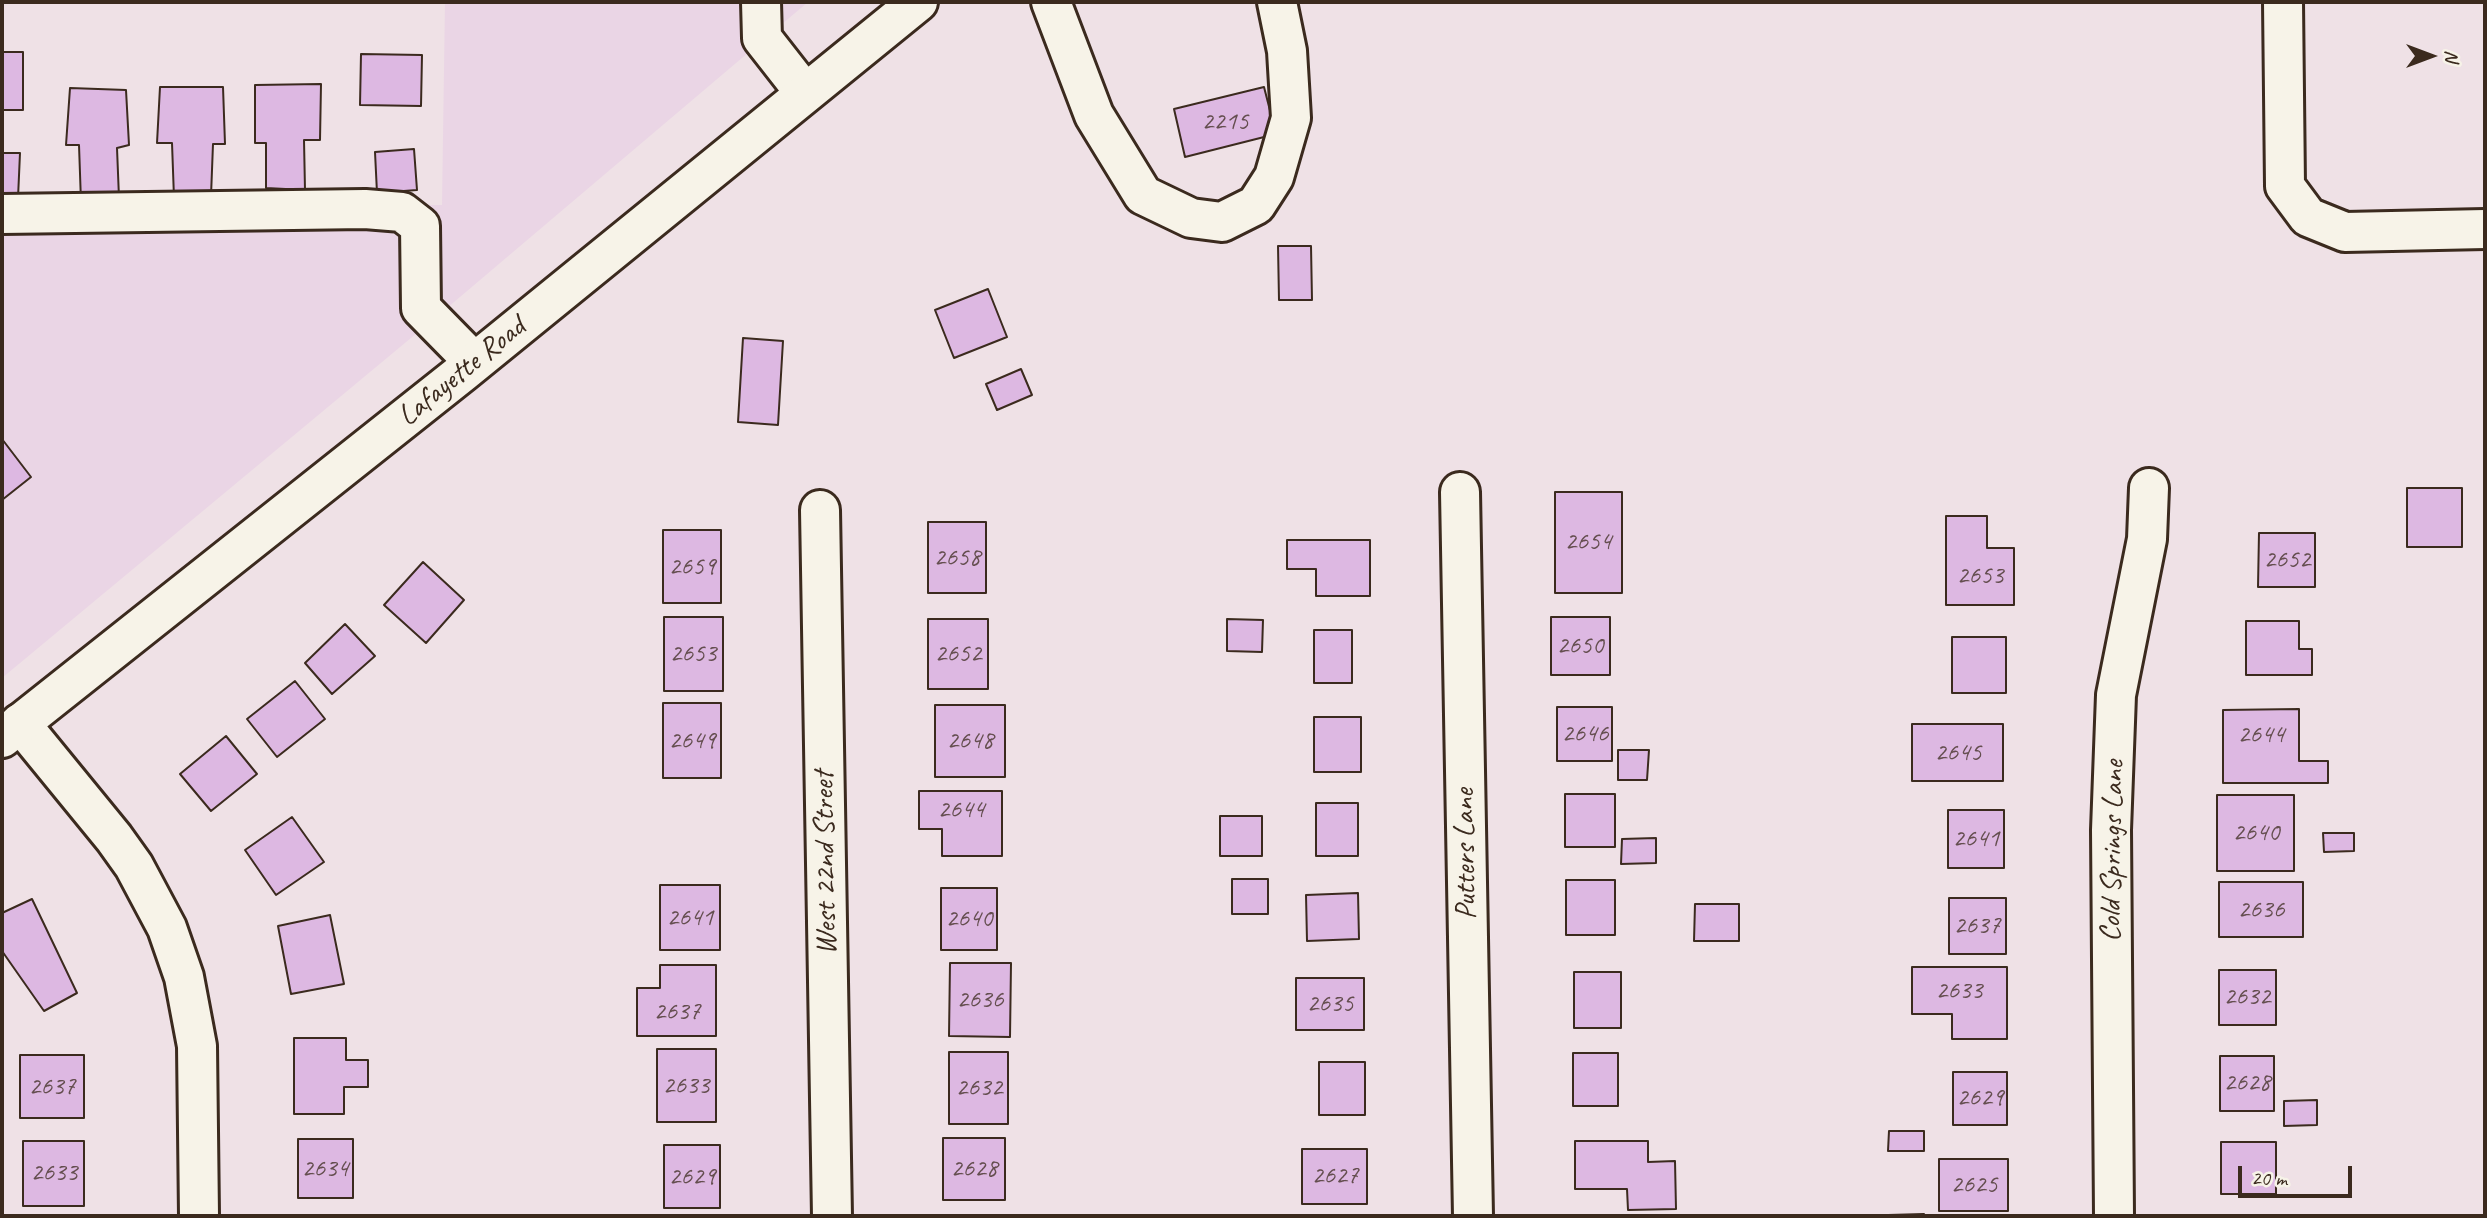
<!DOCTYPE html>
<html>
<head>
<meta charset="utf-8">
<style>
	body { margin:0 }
	#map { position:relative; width:2487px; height:1218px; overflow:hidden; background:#efe1e6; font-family:Caveat,sans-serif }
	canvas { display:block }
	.frame { position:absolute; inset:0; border:4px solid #3b2a1e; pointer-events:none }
	.north { position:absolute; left:2396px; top:21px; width:70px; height:70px; -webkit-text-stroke:5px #f7f3e8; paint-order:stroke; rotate:90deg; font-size:19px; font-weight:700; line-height:28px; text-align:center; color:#3b2a1e }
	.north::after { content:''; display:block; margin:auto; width:24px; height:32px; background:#3b2a1e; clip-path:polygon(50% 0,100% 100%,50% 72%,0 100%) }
	.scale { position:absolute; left:2238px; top:1166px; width:114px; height:32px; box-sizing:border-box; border:4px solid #3b2a1e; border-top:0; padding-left:9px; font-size:21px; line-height:24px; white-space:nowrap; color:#3b2a1e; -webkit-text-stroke:5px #f7f3e8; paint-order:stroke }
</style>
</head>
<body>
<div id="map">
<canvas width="2487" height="1218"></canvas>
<div class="frame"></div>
<div class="north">N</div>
<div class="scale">20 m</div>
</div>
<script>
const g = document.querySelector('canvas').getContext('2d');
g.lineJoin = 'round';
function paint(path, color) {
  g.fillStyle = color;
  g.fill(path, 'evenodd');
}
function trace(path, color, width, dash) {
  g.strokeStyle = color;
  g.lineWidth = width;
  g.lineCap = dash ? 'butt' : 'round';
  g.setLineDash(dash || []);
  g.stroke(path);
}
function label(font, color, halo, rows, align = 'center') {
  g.font = font + ' Caveat,sans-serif';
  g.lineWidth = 5;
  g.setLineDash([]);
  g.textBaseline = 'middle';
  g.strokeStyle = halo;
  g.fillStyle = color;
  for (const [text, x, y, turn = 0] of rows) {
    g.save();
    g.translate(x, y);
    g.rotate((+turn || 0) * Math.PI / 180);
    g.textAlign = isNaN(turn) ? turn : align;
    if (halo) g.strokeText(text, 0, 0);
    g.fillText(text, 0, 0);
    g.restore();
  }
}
paint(new Path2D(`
	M445,2H808L447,308L2,678V207L442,205Z`), '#ead5e5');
const building = new Path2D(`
	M2,52H23V110H2Z
	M361,54L422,55L421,106L360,105Z
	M321,84L320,140H304L305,190L266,188V143H255V85Z
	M160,87H223L225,144H213L211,196L174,198L172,143H157Z
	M1264,87L1276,134L1185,157L1174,109Z
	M70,88L126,90L129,145L117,148L119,198L81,202L79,145H66Z
	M414,149L417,190L377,193L375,152Z
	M2,153H20L18,198L2,197Z
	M1278,246H1311L1312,300H1279Z
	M988,289L1007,337L954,358L935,310Z
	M743,338L783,341L778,425L738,422Z
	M1021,369L1032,395L997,410L986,384Z
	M2,439L31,477L2,500Z
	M2407,488H2462V547H2407Z
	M1555,492H1622V593H1555Z
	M1946,516H1987V548H2014V605H1946Z
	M928,522H986V593H928Z
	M663,530H721V603H663Z
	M2259,533H2315V587H2258Z
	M1287,540H1370V596H1316V569H1287Z
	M423,562L464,600L426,643L384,605Z
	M664,617H723V691H664Z
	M1551,617H1610V675H1551Z
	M928,619H988V689H928Z
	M1227,619L1263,620L1262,652L1227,651Z
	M2246,621H2299V649H2312V675H2246Z
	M345,624L375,656L332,694L305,663Z
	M1314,630H1352V683H1314Z
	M1952,637H2006V693H1952Z
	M295,681L325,719L277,757L247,719Z
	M663,703H721V778H663Z
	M935,705H1005V777H935Z
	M1557,707H1612V761H1557Z
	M2299,709V761H2328V783H2223V710Z
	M1314,717H1361V772H1314Z
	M1912,724H2003V781H1912Z
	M226,736L257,774L211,811L180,774Z
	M1618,750H1649L1647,780H1618Z
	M919,791H1002V856H942V829H919Z
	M1565,794H1615V847H1565Z
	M2217,795H2294V871H2217Z
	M1316,803H1358V856H1316Z
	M1948,810H2004V868H1948Z
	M1220,816H1262V856H1220Z
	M292,817L324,862L276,895L245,850Z
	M2323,833H2354V851L2324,852Z
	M1656,838V863L1621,864L1622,839Z
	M1232,879H1268V914H1232Z
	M1566,880H1615V935H1566Z
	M2219,882H2303V937H2219Z
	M660,885H720V950H660Z
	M941,888H997V950H941Z
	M1358,893L1359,939L1307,941L1306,895Z
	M1949,898H2006V954H1949Z
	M32,899L77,993L44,1011L2,951V913Z
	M1695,904H1739V941H1694Z
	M330,915L344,984L291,994L278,926Z
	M950,963H1011L1010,1037L949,1036Z
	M660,965H716V1036H637V988H660Z
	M1912,967H2007V1039H1952V1014H1912Z
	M2219,970H2276V1025H2219Z
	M1574,972H1621V1028H1574Z
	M1296,978H1364V1030H1296Z
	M294,1038H346V1060H368V1087H344V1114H294Z
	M657,1049H716V1122H657Z
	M949,1052H1008V1124H949Z
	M1573,1053H1618V1106H1573Z
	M20,1055H84V1118H20Z
	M2220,1056H2274V1111H2220Z
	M1319,1062H1365V1115H1319Z
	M1953,1072H2007V1125H1953Z
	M2317,1100V1125L2284,1126V1101Z
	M1889,1131H1924V1151H1888Z
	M943,1138H1005V1200H943Z
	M298,1139H353V1198H298Z
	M23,1141H84V1206H23Z
	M1575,1141H1648V1162L1675,1161L1676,1209L1628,1210L1627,1189H1575Z
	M2221,1142H2276V1194H2221Z
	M664,1145H720V1208H664Z
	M1302,1149H1367V1204H1302Z
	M1939,1159H2008V1211H1939Z
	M1924,1214L1923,1216H1888V1215Z`);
paint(building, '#ddb8e2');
trace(building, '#3b2a1e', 2);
const minor = new Path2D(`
	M761,2L762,38L805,93
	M1051,2L1094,115L1143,195L1191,218L1222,222L1256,205L1274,177L1291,118L1287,51L1277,2
	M2283,2L2285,186L2308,217L2345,232L2485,229
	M2,214L365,209L402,212L420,226L421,308L474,362
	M1460,492L1473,1216
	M820,510L832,1216
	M20,723L114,838L134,866L167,928L184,977L197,1046L199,1216
	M2114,1216L2111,830L2116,695L2147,539L2149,488`);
const major = new Path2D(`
	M2,738L463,372L918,2`);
trace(minor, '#3b2a1e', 44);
trace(major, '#3b2a1e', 44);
trace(minor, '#f7f3e8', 38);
trace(major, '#f7f3e8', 38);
label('26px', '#644e4f', null, [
	["2215",1225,122],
	["2654",1588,542],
	["2658",957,558],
	["2652",2287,560],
	["2659",692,567],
	["2653",1980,576],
	["2650",1580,646],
	["2653",693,654],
	["2652",958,654],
	["2646",1585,734],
	["2644",2261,735],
	["2649",692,741],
	["2648",970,741],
	["2645",1958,753],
	["2644",961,810],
	["2640",2256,833],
	["2641",1976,839],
	["2636",2261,910],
	["2641",690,918],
	["2640",969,919],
	["2637",1977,926],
	["2633",1959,991],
	["2632",2247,997],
	["2636",980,1000],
	["2635",1330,1004],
	["2637",677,1012],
	["2628",2247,1083],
	["2633",686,1086],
	["2637",52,1087],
	["2632",979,1088],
	["2629",1980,1098],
	["2634",325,1169],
	["2628",974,1169],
	["2633",54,1173],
	["2627",1335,1176],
	["2629",692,1177],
	["2625",1974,1185]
]);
label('30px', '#3b2a1e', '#f7f3e8', [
	["Lafayette Road",462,372,-39],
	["Cold Springs Lane",2113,851,-89],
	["Putters Lane",1466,854,-91],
	["West 22nd Street",826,863,-91]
]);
</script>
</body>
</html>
